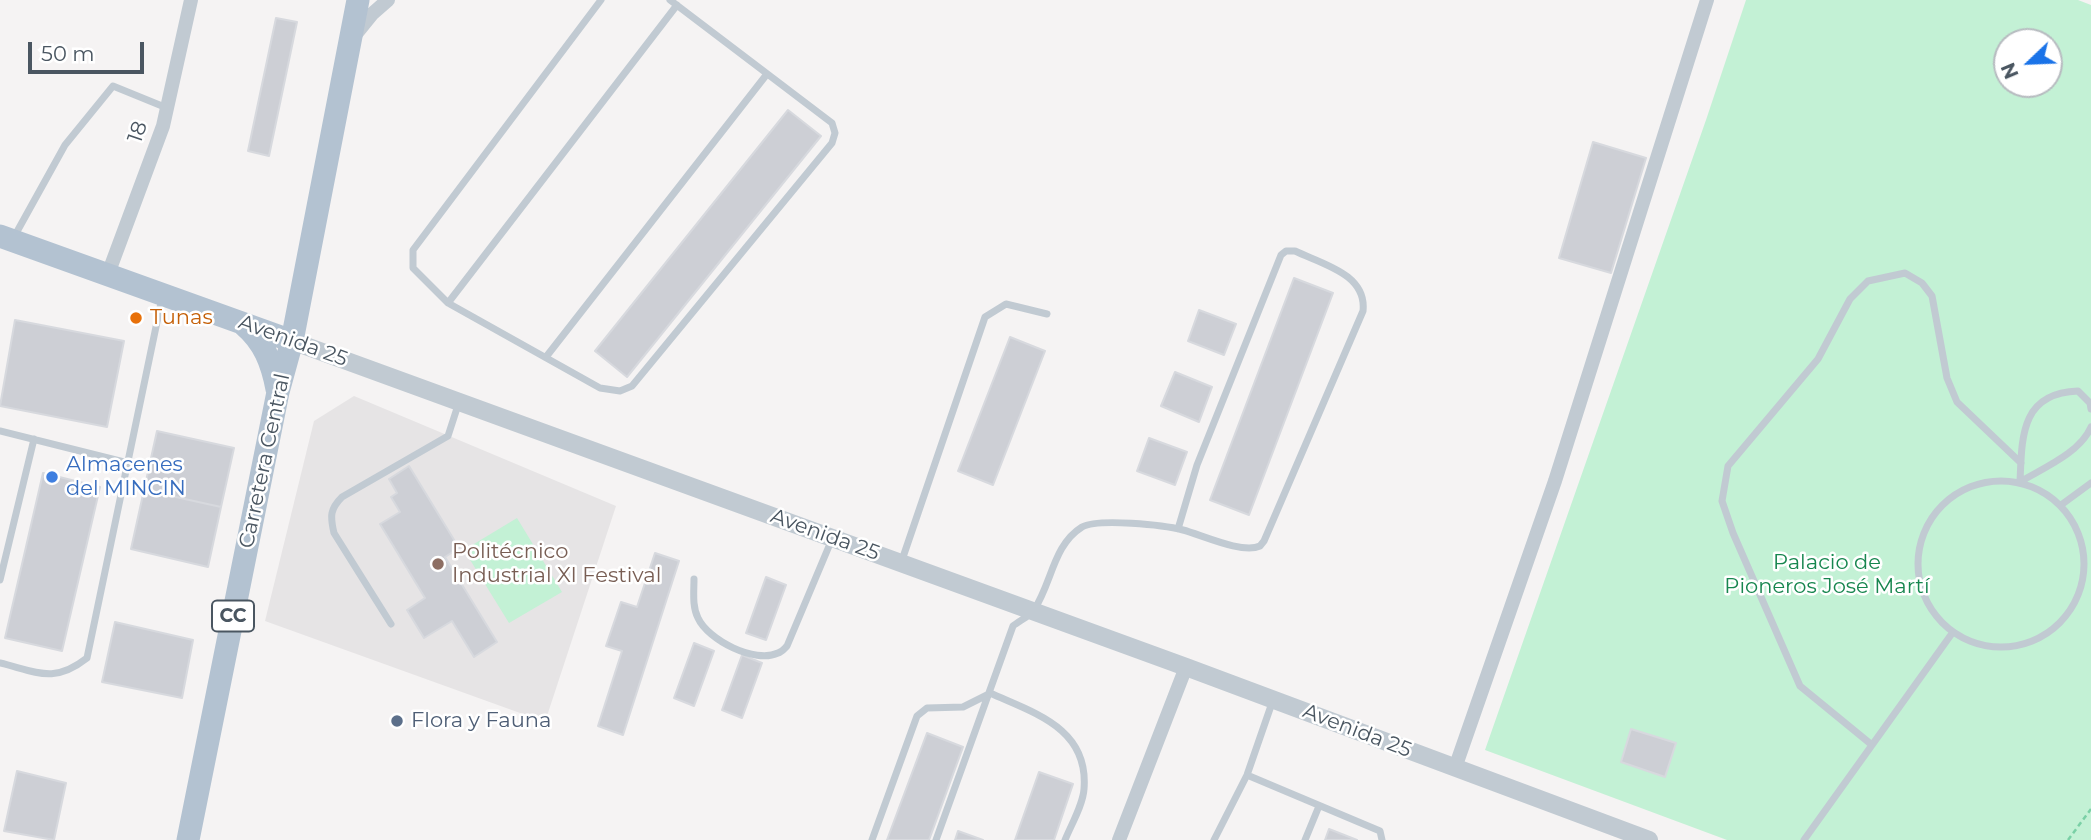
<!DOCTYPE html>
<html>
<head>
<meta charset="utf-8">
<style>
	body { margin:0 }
	#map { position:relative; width:2091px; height:840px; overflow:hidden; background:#f5f3f3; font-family:Montserrat,sans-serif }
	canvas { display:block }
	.north { position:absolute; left:1993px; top:28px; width:70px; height:70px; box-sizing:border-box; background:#fff; border:2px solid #b7bbc0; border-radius:50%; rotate:247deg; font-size:19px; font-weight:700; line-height:28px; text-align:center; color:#4a5661 }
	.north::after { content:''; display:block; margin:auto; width:24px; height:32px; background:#1a73e8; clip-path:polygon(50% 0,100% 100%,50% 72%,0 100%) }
	.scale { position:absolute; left:28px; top:42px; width:116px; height:32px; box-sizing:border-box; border:4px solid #4a5661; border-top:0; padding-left:9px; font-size:21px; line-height:24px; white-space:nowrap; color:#4a5661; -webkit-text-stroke:5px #fff; paint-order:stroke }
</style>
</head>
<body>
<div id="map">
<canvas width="2091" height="840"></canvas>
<div class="north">N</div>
<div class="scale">50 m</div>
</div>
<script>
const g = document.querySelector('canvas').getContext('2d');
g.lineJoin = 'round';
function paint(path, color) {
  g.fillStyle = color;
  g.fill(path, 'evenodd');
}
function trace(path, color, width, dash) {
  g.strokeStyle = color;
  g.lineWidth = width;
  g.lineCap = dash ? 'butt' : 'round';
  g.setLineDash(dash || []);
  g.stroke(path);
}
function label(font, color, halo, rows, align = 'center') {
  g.font = font + ' Montserrat,sans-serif';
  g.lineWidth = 5;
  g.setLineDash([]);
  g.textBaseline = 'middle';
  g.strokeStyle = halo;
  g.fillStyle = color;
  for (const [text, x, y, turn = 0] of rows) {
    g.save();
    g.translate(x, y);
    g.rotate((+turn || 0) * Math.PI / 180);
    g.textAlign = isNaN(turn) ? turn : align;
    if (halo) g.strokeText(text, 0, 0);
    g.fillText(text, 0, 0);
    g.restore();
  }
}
paint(new Path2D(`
	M354,396L616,506L545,722L265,621L314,421Z`), '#e6e4e5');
paint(new Path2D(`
	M1746,0H2078L2091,5V840H1727L1485,750L1706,120ZM2007,42H2049V84H2007Z
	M517,518L562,592L509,623L464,550Z`), '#c3f1d5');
const building = new Path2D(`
	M276,18L297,22L269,156L248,151Z
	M788,110L821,136L627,377L595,351Z
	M1593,142L1646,158L1611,273L1559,258Z
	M1294,278L1333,293L1249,515L1210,500Z
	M1199,310L1236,324L1224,355L1188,341Z
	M15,320L124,341L107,427L0,406Z
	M1010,337L1045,351L993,485L958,471Z
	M1175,372L1212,387L1199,422L1161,406Z
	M157,431L234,448L221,507L144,490Z
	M1149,438L1187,452L1175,485L1137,471Z
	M409,466L459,548L445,557L497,642L474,657L452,621L424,638L407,610L425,598L380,524L400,512L391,497L397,493L389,479Z
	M43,473L100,487L62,651L5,638Z
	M144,490L221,507L208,567L131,549Z
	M655,553L679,561L623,735L598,726L622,651L606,646L621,602L637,607Z
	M766,577L786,585L766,640L746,633Z
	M115,622L193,640L182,698L102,682Z
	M694,643L714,651L694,706L674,698Z
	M742,655L762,663L742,718L722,710Z
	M1631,729L1676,743L1665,777L1621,762Z
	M927,733L963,747L929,840H887Z
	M17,771L66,783L54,840L4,831Z
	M1039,772L1073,784L1054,840H1015Z
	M1329,829L1357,840H1325Z
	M958,831L983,840H955Z`);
paint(building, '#cdcfd5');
trace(building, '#d7d9de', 2);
trace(new Path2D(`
	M2068,840L2091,809`), '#7ad0a6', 2.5, [5, 3.5]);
trace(new Path2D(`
	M601,0L413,250V268L448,303L600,388L620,391L632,386L832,143L835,133L832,123L670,0
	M14,237L65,145L113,86L167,108
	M448,303L677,5
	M546,357L767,74
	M0,431L128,463
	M1918 564a83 83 0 1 1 166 0a83 83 0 1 1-166 0Z
	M2020,482C2022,438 2020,393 2078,391L2090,403L2091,409
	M2020,482C2043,468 2080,453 2091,427
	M2061,505L2091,483
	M901,563L985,317L1006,304L1047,314
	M694,579C694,592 692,606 698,618C708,640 755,664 778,653C782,652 784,649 787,646L832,539
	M0,580L34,439
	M391,624L334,533C330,516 330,509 342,497L448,436L459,402
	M0,663C37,672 54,684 87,658L162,298
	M990,693C1034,713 1089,728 1084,789C1083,805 1071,825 1065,840
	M1872,745L1800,686L1733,533L1722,501L1728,466L1818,359L1850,299L1868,281L1905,273L1922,283L1932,296L1947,378L1957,402L2021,463
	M1247,775L1380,831L1382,840
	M872,840L917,716L927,708L963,707L989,694
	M936,840L1013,626C1019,621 1030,616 1034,610C1052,583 1053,545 1082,527C1098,518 1164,525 1183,530C1202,535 1242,554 1260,546L1264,541L1363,311C1367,274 1322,264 1295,251H1286L1281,255L1197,465L1178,529
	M1214,840L1247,775L1273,700
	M1305,840L1319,806
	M1804,840L1953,632`), '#c1cad2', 7);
trace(new Path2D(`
	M355,35L372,14L388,0
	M108,274L163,126L191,0
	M1455,768L1555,481L1707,0
	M1119,840L1186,667`), '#c1cad2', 14);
trace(new Path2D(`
	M292,341L1186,667L1649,840`), '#c1cad2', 18);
trace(new Path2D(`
	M0,236L292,341
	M244,325C264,342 272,363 277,389
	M188,840L278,392L292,341L358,0`), '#b3c2d1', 23);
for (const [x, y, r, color] of [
	[136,318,7,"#e8710a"],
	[52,477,7,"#3f7fe0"],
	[438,564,7,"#8d6e63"],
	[397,721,7,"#5c6f8a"]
]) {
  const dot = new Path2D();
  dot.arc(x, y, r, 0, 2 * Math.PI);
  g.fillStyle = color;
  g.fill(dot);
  trace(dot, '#fff', 2.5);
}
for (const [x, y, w] of [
	[233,616,42]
]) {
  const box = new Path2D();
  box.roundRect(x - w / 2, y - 15.5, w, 31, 5);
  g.fillStyle = '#fff';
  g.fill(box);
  trace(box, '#4a5661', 2);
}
label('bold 19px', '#4a5661', null, [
	["CC",233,616]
]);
label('21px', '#4a5661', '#fff', [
	["18",138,132,-71],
	["Avenida 25",293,341,20],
	["Carretera Central",265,461,-78],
	["Avenida 25",825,535,20],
	["Avenida 25",1357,731,21]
]);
label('21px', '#c56008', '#fff', [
	["Tunas",150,318]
], 'left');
label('21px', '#366cbe', '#fff', [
	["Almacenes",66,465],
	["del MINCIN",66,489]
], 'left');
label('21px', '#785e54', '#fff', [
	["Politécnico",452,552],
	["Industrial XI Festival",452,576]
], 'left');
label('21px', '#17864f', '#fff', [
	["Palacio de",1827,563],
	["Pioneros José Martí",1827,587]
]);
label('21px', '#4e5e75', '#fff', [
	["Flora y Fauna",411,721]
], 'left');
</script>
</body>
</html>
